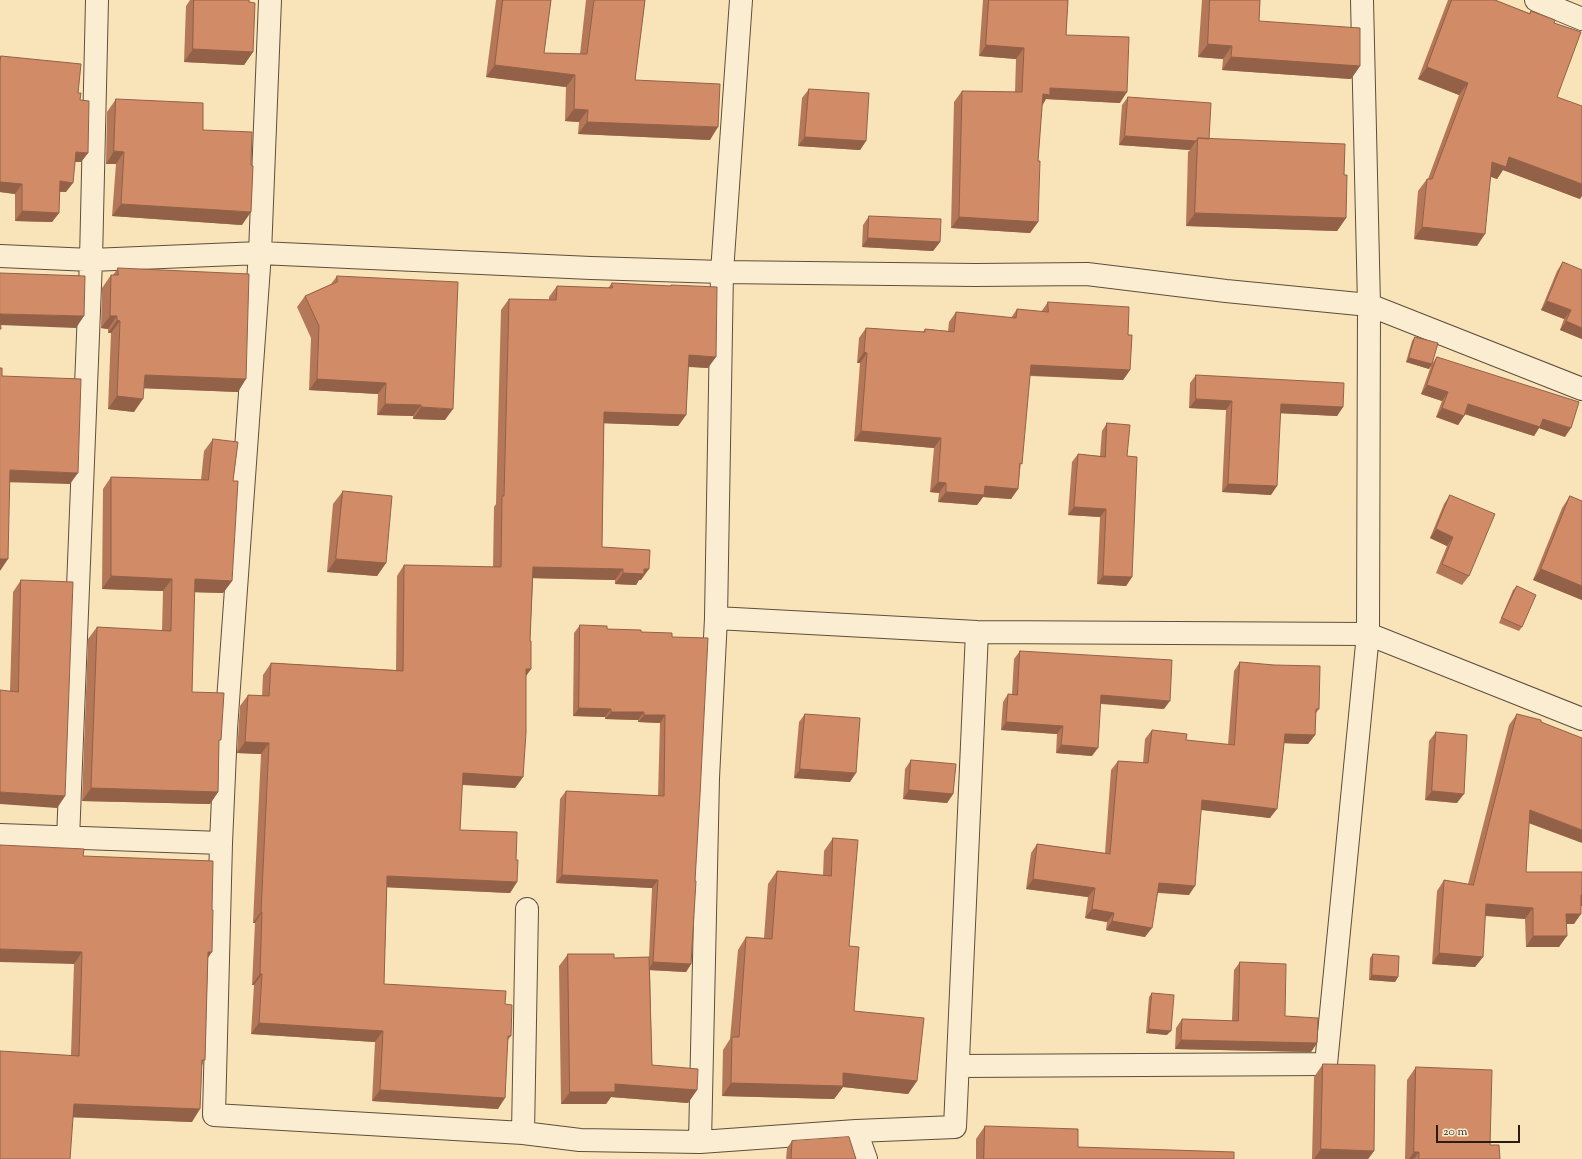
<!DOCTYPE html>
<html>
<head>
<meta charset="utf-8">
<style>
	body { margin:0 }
	#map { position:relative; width:1582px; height:1159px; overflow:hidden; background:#f9e3b8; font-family:"Sorts Mill Goudy",serif }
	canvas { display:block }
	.scale { position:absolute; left:1436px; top:1125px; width:84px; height:18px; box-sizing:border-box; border:2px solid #2a1d11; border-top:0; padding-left:5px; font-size:12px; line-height:14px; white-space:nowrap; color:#2a1d11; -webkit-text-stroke:3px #fbedd1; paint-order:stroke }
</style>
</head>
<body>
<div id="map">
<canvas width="1582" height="1159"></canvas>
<div class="scale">20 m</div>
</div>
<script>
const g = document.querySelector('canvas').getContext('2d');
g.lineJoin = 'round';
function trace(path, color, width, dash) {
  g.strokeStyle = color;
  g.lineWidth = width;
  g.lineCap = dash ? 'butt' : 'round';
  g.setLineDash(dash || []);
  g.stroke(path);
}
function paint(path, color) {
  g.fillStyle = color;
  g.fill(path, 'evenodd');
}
const minor = new Path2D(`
	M270,0L260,253L226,729L221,843L214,1115L523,1133L580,1140L700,1142L856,1131L955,1127L977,632
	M1536,0L1582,19
	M0,256L91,260L260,253L591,268L722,272L975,275L1087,274L1226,291L1369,305L1582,389
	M716,618L977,632L1368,634L1582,719
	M0,835L221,843
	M68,839L91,260L97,0
	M959,1066L1326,1064L1368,634L1369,305L1362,0
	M856,1131L866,1159
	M523,1133L527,909
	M700,1142L708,778L716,618L722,272L741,0`);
trace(minor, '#5e4e3b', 24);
trace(minor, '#fbedd1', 22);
paint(new Path2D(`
	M190,0H249L253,52L244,65L184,62L186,6Z
	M496,0H551L544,53L580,54L586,0H645L635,80L710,140L578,134L579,122L565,121L566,87L486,77Z
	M983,0H1068L1066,35L1120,103L1046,99L1042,105L1038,161V222L1030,233L951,228L954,102L962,91L1015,92L1016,59L979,56Z
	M1202,0H1260L1259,21L1360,66L1351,79L1222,70L1223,59L1198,57Z
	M1448,0H1495L1529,13L1531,11L1554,23L1557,97L1580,199L1503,170L1497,179L1491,177L1477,246L1414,239L1418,191L1427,179H1428L1459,95L1418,79Z
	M1,56L78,93L80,100L88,153L81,162H75L66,192H59V213L52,222L15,221V194L0,192V57Z
	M809,89L866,141L860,150L798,146L802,98Z
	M1128,97L1209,139L1344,175L1346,218L1337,231L1186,226L1188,152L1190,150L1119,145L1122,105Z
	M116,99L203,130L242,225L112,216L116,164H106L107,112Z
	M869,216L940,242L933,251L862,247L863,225Z
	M1563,262L1582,339L1560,330L1564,319L1541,310L1557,271Z
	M118,268L238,392L143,388L134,412L108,409L111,333H108V329L101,328L102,288L111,275H113Z
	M337,276L445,420L413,419V416L377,415L378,394L309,390L311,338L297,307L305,296L331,284Z
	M612,283L670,286L671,285L708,368L688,367L686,415L678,426L604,423L602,547L641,580H639L636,585L615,584V580L533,578L530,641L531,669L526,676L523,777L515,788L462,785L460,830L516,860L517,882L510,893L387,887L384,984L505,1004L511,1036L508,1040L498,1109L372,1101L375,1042L251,1034L254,985H252L255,923H253L261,754L237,753L240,706L248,695L262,696L263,675L271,663L396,670L397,576L404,565L493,567L494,507L496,504L501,310L509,299L549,300V297L557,286L608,288Z
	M1048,302L1128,335L1130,370L1123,380L1030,376L1018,489L1011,499L983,497L977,505L938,502L939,493L930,492L934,448L854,441L860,363H857L859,338L866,328L923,332L925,329L948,331L949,322L956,312L1011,318L1017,309L1041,312Z
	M1415,337L1432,364L1437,357L1565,437L1539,428L1534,436L1464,414V416L1458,425L1436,417L1442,401L1421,394L1431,366L1429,369L1406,362L1412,341Z
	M1196,375L1343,407L1337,416L1281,413L1271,495L1222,492L1226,410L1189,408L1190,383Z
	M1107,423L1127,456L1132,577L1126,586L1097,584L1100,517L1068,515L1072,462L1078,454L1100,456L1102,431Z
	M213,439L233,481L232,581L223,593L194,592L192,692L219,742L218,792L210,804L82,801L88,639L97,627L162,631L163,591L102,589L103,489L111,477L201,480L204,451Z
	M343,491L386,563L377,576L327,572L333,504Z
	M1450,495L1469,576L1462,585L1436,573L1447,546L1430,538L1444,504Z
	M1570,496L1582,600L1533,580L1562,508Z
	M21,580L65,796L57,808L10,691L13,592Z
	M1517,586L1522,627L1519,631L1499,623L1513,590Z
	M580,625L607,629L641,632L672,637L695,881L691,964L686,972L650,970L652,1065L697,1090L688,1103L611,1097L606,1104H561L559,966L568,954L614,958L649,957L652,888L556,883L560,799L566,791L658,796L660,723L638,722V720L605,719V717L573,716L574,633Z
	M1020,651L1164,709L1101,704L1092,756L1056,753L1057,734L1001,730L1003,702L1008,694H1012L1014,659Z
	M1240,662L1319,709L1316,713L1315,735L1308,744L1284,743L1270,818L1201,810L1189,895L1158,893L1145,937L1106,930L1107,922L1085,918L1088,897L1026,889L1031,853L1037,844L1105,853L1111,770L1118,761L1143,763L1145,739L1152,730L1186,740L1228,745L1234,671Z
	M805,714L850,782L794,778L799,722Z
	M1517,714L1541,722L1529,823L1526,872H1582V906H1581L1574,924H1566L1559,947H1526L1525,919L1485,916L1483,957L1475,967L1432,964L1437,891L1444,880L1468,884L1509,725Z
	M1436,732L1457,803L1425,800L1429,741Z
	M911,760L953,794L947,803L903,799L905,769Z
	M833,838L849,946L854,1011L917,1081L908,1094L843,1087L834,1099L722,1096L723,1050L730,1039L738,950L746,937L764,938L768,884L777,871L823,875L824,851Z
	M83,856L208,958L205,1060L202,1065L192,1122L73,1117L71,1055L74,964Z
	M1373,954L1398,977L1395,982L1369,980L1370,958Z
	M1240,962L1285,1016L1317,1043L1311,1052L1175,1049L1176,1028L1182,1019L1232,1021L1234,970Z
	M1152,993L1167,1035L1146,1033L1149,997Z
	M1323,1064L1374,1151L1368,1159H1312L1314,1077Z
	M1416,1067L1490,1145L1500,1159H1405L1407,1080Z
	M985,1126L1078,1147L1234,1159H976V1139Z
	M792,1141L856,1159H786L787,1148Z`), '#b47859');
paint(new Path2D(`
	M1208,44L1232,46L1223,59L1198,57Z
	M986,45L1024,48L1016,59L979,56Z
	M193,49L253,52L244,65L184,62Z
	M1231,57L1360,66L1351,79L1222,70Z
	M495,65L575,75L566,87L486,77Z
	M1427,67L1468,83L1459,95L1418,79Z
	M1050,88L1127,92L1120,103L1046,99L1042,106L1043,94Z
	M574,109L588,110L579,122L565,121Z
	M587,122L718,127L710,140L578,134Z
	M1125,136L1196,141L1190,150L1119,145Z
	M805,137L866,141L860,150L798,146Z
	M114,151L124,152L116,164H106Z
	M76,152L88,153L81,162H69Z
	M1509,157L1582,184V196L1580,199L1503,170L1497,179L1484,174L1492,162Z
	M60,181L73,183L66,192L53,191Z
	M0,182L22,184L15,194L0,192Z
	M121,204L251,212L242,225L112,216Z
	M22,211L59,213L52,222L15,221Z
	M1195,213L1346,218L1337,231L1186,226Z
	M959,217L1038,222L1030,233L951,228Z
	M1422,227L1485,234L1477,246L1414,239Z
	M868,238L940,242L933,251L862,247Z
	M1547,301L1571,310L1564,319L1541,310Z
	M0,314L84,316L76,328L0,325Z
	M110,316H117L108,329L101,328Z
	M117,320L120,321L111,333H108Z
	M1566,321L1582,328V339L1560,330Z
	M864,352L867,353L860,363H857Z
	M689,355L716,357L708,368L681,366Z
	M1409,358L1432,364L1429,369L1406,362Z
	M1031,365L1130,370L1123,380L1024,375Z
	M145,375L246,379L238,392L136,388Z
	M317,379L386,383L378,394L309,390Z
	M1427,385L1448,392L1442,401L1421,394Z
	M117,396L143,399L134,412L108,409Z
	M1196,399L1232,401L1226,410L1189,408Z
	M385,404L421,405L413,416L377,415Z
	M1281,404L1343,407L1337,416L1275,413Z
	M1468,404L1543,419L1571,428L1565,437L1539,428L1534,436L1462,413Z
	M421,407L453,409L445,420L413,419Z
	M1442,408L1464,416L1458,425L1436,417Z
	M604,412L686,415L678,426L596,423Z
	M861,431L941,438L934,448L854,441Z
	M10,470L78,473L70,484L2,482Z
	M938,482L946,483L939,493L930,492Z
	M1228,484L1277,486L1271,495L1222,492Z
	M985,486L1018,489L1011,499L983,497L977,505L938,502L946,492Z
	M1074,507L1106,509L1100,517L1068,515Z
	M1436,529L1453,537L1447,546L1430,538Z
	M0,559H8L0,571Z
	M336,559L386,563L377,576L327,572Z
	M533,567L623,569L615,580L525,578Z
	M644,569H649L641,580H639L636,585L615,584L623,573Z
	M1541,569L1582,586V600L1533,580Z
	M111,576L172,579L163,591L102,589Z
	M1103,576L1132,577L1126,586L1097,584Z
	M195,579L232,581L223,593L186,592Z
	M526,669H531L523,680Z
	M1101,695L1170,701L1164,709L1095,703Z
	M579,708L611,709L605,717L573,716Z
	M611,712H644L638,720L605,719Z
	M644,715H665L660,723L638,722Z
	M1006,722L1063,726L1057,734L1001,730Z
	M1285,734L1315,735L1308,744L1279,743Z
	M245,742L269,743L261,754L237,753Z
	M1061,745L1098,748L1092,756L1056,753Z
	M800,769L856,773L850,782L794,778Z
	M463,773L523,777L515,788L455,784Z
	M91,788L218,792L210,804L82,801Z
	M909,790L953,794L947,803L903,799Z
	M1432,791L1464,794L1457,803L1425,800Z
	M0,792L65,796L57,808L0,804Z
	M1202,800L1277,809L1270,818L1195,809Z
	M1530,810L1582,830V843L1523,821Z
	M562,875L658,880L652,888L556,883Z
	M387,876L517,882L510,893L380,887Z
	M1033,879L1095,888L1088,897L1026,889Z
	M1159,883L1195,886L1189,895L1153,892Z
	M1581,895H1582V906H1573Z
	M1486,904L1533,908L1525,919L1479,915Z
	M1092,909L1114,913L1107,922L1085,918Z
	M261,912H262L255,923H253Z
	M1566,914H1581L1574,924H1559Z
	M1112,921L1152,928L1145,937L1106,930Z
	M1533,936H1567L1559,947H1526Z
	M0,949L82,952L74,964L0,962Z
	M208,952H212L203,965Z
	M1439,953L1483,957L1475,967L1432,964Z
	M653,962L691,964L686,972L648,970Z
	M260,974H262L254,985H252Z
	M1372,975L1398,977L1395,982L1369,980Z
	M259,1023L383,1031L375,1042L251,1034Z
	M1149,1029L1171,1031L1167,1035L1146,1033Z
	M1181,1040L1317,1043L1311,1052L1175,1049Z
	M843,1073L917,1081L908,1094L843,1087L834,1099L722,1096L731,1083Z
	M615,1084L697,1090L688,1103L611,1097L606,1104H561L570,1092Z
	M380,1090L505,1098L498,1109L372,1101Z
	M74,1104L200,1109L192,1122L65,1117Z
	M1321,1149L1374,1151L1368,1159H1314Z
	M1414,1152H1419L1414,1159H1409Z`), '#926148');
const building = new Path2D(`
	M194,0H249V2L255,3L253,52L193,49Z
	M503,0H551L544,53L587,54L594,0H645L635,80L720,84L718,127L587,122L588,110L574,109L575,75L495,65Z
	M989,0H1068L1066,35L1129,37L1127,92L1050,88V95L1043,94L1038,161H1040L1038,222L959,217L962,91L1022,92L1024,48L986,45Z
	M1210,0H1260L1259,21L1360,28V66L1231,57L1232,46L1208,44Z
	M1452,0H1495L1530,14L1531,11L1555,20L1554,23L1581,32L1557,97L1582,106V184L1509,157L1506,167L1492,162L1485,234L1422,227L1427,179H1432L1468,83L1427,67Z
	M1,56L81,64L78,93H81L80,100L89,101L88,153L76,152L73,183L60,181L59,213L22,211V184L0,182V62Z
	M809,89L869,93L866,141L805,137Z
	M1128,97L1211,103L1209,139L1198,138L1196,141L1125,136Z
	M116,99L203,103V130L252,132L251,165L253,166L251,212L121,204L124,152L114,151Z
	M1198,138L1345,144L1344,175H1347L1346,218L1195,213Z
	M869,216L941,219L940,242L868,238Z
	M1563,262L1582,270V328L1566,321L1571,310L1547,301Z
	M118,268L249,274L246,379L145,375L143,399L117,396L120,321L117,320V316H110L111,275H118Z
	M0,273L85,276L84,316L0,314L1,329H0Z
	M337,276L458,282L453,409L421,407V405L385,404L386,383L317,379L319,326L305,296L337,282Z
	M612,283L671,286V285L717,287L716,357L689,355L686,415L604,412L602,547L650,550L649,569H644V574L623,573V569L533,567L530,641H531V669H526V733L523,777L463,773L460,830L517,832L516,860H518L517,882L387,876V878L384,984L506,991L505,1004L512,1005L511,1036H508L505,1098L380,1090L383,1031L259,1023L262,974H260L262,912H261L269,743L245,742L248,695L269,696L271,663L403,671L404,565L501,567L502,496H504L509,299L556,300L557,286L612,288Z
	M1048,302L1129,307L1128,335H1132L1130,370L1031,365L1022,464L1020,463L1018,489L985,486L984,495L946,492V483L938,482L941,438L861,431L867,353L864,352L866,328L925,332V329L954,332L956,312L1016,318L1017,309L1048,312Z
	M1415,337L1438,343L1432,364L1409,358Z
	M1437,357L1579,402L1571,428L1543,419L1540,427L1468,404L1464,416L1442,408L1448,392L1427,385Z
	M0,368H2V376L81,379L78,473L10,470L8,559H0Z
	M1196,375L1344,383L1343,407L1281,404L1277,486L1228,484L1232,401L1196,399Z
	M1107,423L1130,425L1127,456L1137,457L1132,577L1103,576L1106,509L1074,507L1078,454L1105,457Z
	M213,439L238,442L233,481H238L232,581L195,579L192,692L224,693L221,740H219L218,792L91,788L97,627L171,631L172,579L111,576V477L208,480Z
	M343,491L392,496L386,563L336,559Z
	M1450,495L1495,514L1469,576L1442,564L1453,537L1436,529Z
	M1570,496L1582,501V586L1541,569Z
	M21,580L73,582L65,796L0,792V690L18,692Z
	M1517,586L1536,595L1522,627L1502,618Z
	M580,625L607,626V629L641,630V632L672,633V637L708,638L700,795L695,881H696L691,964L653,962L658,880L562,875L566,791L664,796L665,715H644V712H611V709L579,708Z
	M1020,651L1172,660L1170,701L1101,695L1098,748L1061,745L1063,726L1006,722L1008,694L1017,695Z
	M1240,662L1274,665L1320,666L1319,709H1316L1315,735L1285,734L1277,809L1202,800L1195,886L1159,883L1152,928L1112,921L1114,913L1092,909L1095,888L1033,879L1037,844L1110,854L1118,761L1148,763L1152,730L1187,734L1186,740L1234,745Z
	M805,714L860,718L856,773L800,769Z
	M1517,714L1541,720V722L1582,738V830L1530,810L1526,872H1582V895H1581V914H1566L1567,936H1533V908L1486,904L1483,957L1439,953L1444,880L1473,885Z
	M1436,732L1467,735L1464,794L1432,791Z
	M911,760L956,764L953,794L909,790Z
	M833,838L858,840L849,946L859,947L854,1011L924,1018L917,1081L843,1073V1086L731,1083L732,1037H739L746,937L772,939L777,871L831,876Z
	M0,845L84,849L83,856L213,861L212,910H213L212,952H208L205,1060H202L200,1109L74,1104L70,1159H0V1051L79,1056L82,952L0,949Z
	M568,954H614V958L649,957L652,1065L698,1069L697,1090L615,1084V1092H570Z
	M1373,954L1399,956L1398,977L1372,975Z
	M1240,962L1286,964L1285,1016L1318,1018L1317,1043L1181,1040L1182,1019L1238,1021Z
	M1152,993L1174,995L1171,1031L1149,1029Z
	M1323,1064L1375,1065L1374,1151L1321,1149Z
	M1416,1067L1492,1070L1490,1145H1499L1500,1159H1419V1152H1414Z
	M985,1126L1078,1129V1147L1234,1152V1159H984Z
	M849,1137L856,1159H791L792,1141Z`);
paint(building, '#d18b67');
trace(building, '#926148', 1);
</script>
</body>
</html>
